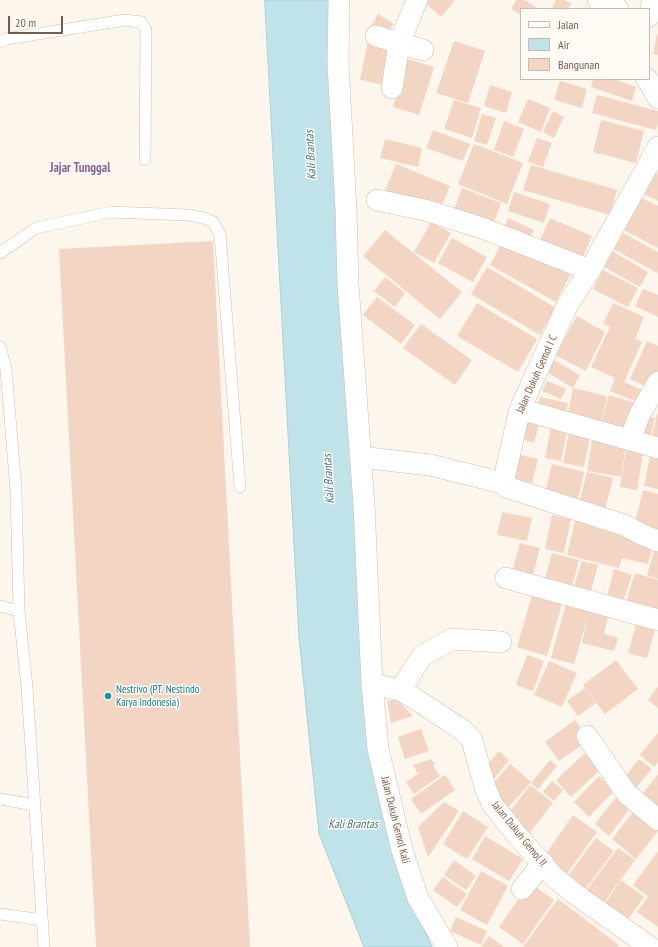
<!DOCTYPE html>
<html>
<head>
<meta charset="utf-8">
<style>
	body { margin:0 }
	#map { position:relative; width:658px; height:947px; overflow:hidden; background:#fdf6ec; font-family:"PT Sans Narrow",sans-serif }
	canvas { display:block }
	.legend { position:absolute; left:520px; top:8px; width:130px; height:72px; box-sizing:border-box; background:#fffaf3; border:1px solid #cabbb1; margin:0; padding:5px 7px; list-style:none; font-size:12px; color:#7a5c4d }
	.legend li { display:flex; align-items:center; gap:8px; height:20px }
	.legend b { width:20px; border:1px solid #cabbb1 }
	.scale { position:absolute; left:8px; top:16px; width:55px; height:18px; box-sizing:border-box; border:2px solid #7a5c4d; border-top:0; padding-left:5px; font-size:12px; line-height:14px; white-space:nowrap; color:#7a5c4d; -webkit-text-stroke:3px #fffaf3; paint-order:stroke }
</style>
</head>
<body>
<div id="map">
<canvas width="658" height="947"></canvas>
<ul class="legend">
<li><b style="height:5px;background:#fff"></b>Jalan</li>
<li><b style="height:11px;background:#bfe3e8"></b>Air</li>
<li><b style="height:11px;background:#f3d5c3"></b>Bangunan</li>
</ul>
<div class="scale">20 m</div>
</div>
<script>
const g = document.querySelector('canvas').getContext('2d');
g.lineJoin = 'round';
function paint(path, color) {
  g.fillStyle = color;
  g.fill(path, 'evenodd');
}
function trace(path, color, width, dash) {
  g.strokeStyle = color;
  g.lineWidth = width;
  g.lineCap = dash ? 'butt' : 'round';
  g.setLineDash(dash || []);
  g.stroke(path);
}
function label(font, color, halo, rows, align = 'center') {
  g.font = font + ' "PT Sans Narrow",sans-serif';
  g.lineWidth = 3;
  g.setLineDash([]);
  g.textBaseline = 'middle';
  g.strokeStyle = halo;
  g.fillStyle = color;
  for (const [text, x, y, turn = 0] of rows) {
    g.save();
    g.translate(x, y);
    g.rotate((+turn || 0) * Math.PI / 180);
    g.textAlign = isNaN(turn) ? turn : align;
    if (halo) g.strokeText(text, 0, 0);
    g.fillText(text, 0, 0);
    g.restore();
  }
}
const water = new Path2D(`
	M265,0H332L395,864L432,947H364L319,834L299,637Z`);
paint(water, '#bfe3e8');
trace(water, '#a5d3da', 1);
paint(new Path2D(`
	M428,0H455L441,17L425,3Z
	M516,0H525L538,9H521V15L511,9Z
	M556,0H564L571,3L568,9H552Z
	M378,14L394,24L386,35L371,26Z
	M657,34L658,35V55L653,54Z
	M368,41L397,47L389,86L360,80Z
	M454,41L485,51L468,103L436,93Z
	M407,59L434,67L419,115L393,107Z
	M593,79H613L636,87L632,101L591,87Z
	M560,81L587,89L582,108L554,100Z
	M490,85L512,92L506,113L484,106Z
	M597,95L658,111V123L656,130L592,113Z
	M528,99L550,108L541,132L518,122Z
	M454,100L481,108L472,138L444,129Z
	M553,111L564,117L554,138L543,132Z
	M482,114L496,118L487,145L474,141Z
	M601,120L644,131L636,163L593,152Z
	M504,121L524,129L513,157L494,150Z
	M433,130L470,144L463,161L426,148Z
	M537,138L552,143L543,167L528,162Z
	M385,139L422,148L418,167L380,158Z
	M474,144L523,163L507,204L458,184Z
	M396,164L450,186L439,212L385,191Z
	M531,165L617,190L610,215L523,190Z
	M650,170L658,174V201L639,192Z
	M462,188L501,203L491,230L452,215Z
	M514,192L550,204L544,223L508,211Z
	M640,197L658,206V248L624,230Z
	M508,218L534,230L529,241L503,229Z
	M550,218L592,236L581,261L539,243Z
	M431,222L451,233L434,263L414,252Z
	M385,230L462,292L440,319L363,256Z
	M621,232L658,252V271L657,273L612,248Z
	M452,238L487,257L473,282L438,263Z
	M504,239L570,275L556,302L490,265Z
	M213,241L250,947H96L59,249Z
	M612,251L648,272L640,287L604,267Z
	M487,267L556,308L540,335L471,294Z
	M603,270L638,288L628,307L593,289Z
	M385,277L405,293L395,307L374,291Z
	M643,289L658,295V317L635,306Z
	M377,297L415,325L401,344L363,315Z
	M477,303L537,339L518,372L457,336Z
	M613,303L644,317L635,339L642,342L624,382L647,392L642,404L610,391L615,378L591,367L610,327L603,324Z
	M577,316L605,332L586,371L555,355Z
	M421,324L472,360L455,385L403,348Z
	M647,341L658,346V376L652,389L630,379Z
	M554,360L580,375L573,388L547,372Z
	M547,381L566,389L561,399L542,391Z
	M573,388L607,396L600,427L567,420Z
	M609,395L635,403L626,437L599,430Z
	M540,397L568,403L565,418L536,411Z
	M525,411L541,416L534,443L518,438Z
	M657,414H658V446L650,444Z
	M642,415L655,418L649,440L636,437Z
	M552,422L568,425L561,461L545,458Z
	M570,427L591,431L584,467L563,463Z
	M593,435L627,440L621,477L587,471Z
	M626,450L643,453L637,490L620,487Z
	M651,451L658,453V489L644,486Z
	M517,454L538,459L532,483L510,478Z
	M552,464L584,472L577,503L544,496Z
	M587,472L613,478L605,510L579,504Z
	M643,490L658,494V533L634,527Z
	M502,512L532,518L527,541L497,535Z
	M552,515L571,519L564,553L545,549Z
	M576,517L654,542L648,564L622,558L619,568L567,555Z
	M520,543L540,548L531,582L511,576Z
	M656,545H658V579L647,575Z
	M552,553L579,560L571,590L544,582Z
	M582,561L598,565L589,598L572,593Z
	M614,569L632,575L623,601L607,597Z
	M635,573L658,580V618L624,608Z
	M534,588L564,597L547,656L517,647Z
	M568,597L610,609L604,634L618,638L614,651L582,643L588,615L574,664L551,658Z
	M637,621L656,626L647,658L628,653Z
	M527,655L544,661L533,691L516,685Z
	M616,660L638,689L605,714L583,685Z
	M549,661L577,673L562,707L534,695Z
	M658,686V708L648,700Z
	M585,688L596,703L578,716L567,701Z
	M397,699L413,716L391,723L387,701Z
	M575,720L589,740L559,761L545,742Z
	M421,729L429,751L405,759L398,737Z
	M658,733V762L654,767L640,755Z
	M499,751L509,760L492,781L481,772Z
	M585,753L600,770L571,797L556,780Z
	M431,759L435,764L433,766L440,776L414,794L406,782L418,774L413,765Z
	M639,759L652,769L635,789L623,779Z
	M550,760L557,766L538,789L531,783Z
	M510,764L531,782L508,808L488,790Z
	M658,774V809L638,799Z
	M445,775L455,790L421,814L411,799Z
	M599,776L614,791L589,817L574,802Z
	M552,781L563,790L554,801L543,792Z
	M530,785L553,803L527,836L504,819Z
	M617,796L631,807L609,836L595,824Z
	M444,802L459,811L428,857L418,827Z
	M463,811L488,827L467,859L443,844Z
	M634,811L658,831L636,859L612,839Z
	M573,815L597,832L566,875L543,858Z
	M485,836L523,859L509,881L472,859Z
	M596,838L614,851L581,895L563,882Z
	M618,848L635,860L599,909L582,896Z
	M658,851V927L637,912L648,896L633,885Z
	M454,860L476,876L466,890L444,875Z
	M481,871L508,886L487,925L460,910Z
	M443,877L467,894L457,907L433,890Z
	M621,880L644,897L623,927L600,911Z
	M530,883L554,900L523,944L499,927Z
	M558,899L619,945L617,947H523Z
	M456,917L487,931L481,945L450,931Z
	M489,936L504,947H481Z`), '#f3d5c3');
const service = new Path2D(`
	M0,42L6,39L125,20L141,22L146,30L145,160
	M0,253L36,228L111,212L189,215L204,218L213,222L220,234L240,487
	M0,347L6,369L16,490L19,611L27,687L44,947
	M0,606L19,611
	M0,799L34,805
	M0,914L42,920`);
const minor = new Path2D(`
	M339,0L338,63L346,209L348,284L364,505L372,684L378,749L402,850L418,898L447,947
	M598,0L618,9
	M649,16L653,0
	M376,36L423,50
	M647,79L658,98
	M392,88L399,44L417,0
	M377,200L425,210L482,228L590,270
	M658,382L639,416L630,440L658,448
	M520,409L630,440
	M360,457L430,465L503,483L506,487L624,525L641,534L658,541
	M503,483L520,409L567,306L590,270L658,147
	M506,578L658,620
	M372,684L400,690L411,696L464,731L472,740L485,787L492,804L516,834L554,877L575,894L650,947
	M400,690L422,656L452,639L501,642
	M587,736L627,794L658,820
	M522,889L543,863`);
trace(service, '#d1beb0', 12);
trace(minor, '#d1beb0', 22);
trace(service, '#fff', 11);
trace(minor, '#fff', 21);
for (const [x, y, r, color] of [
	[108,696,4,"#0f9aa8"]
]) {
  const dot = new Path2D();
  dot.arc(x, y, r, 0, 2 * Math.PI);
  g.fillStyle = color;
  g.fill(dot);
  trace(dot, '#fffaf3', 1.5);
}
label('11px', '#7a5c4d', '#fffaf3', [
	["Jalan Dukuh Gemol I C",537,374,-66],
	["Jalan Dukuh Gemol Kali",395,820,76],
	["Jalan Dukuh Gemol II",519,834,51]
]);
label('11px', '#0d838f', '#fffaf3', [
	["Nestrivo (PT. Nestindo",116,690],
	["Karya Indonesia)",116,703]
], 'left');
label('italic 12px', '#437c86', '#fffaf3', [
	["Kali Brantas",311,155,-93],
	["Kali Brantas",329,479,-93],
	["Kali Brantas",353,825]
]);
label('bold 13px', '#846695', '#fffaf3', [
	["Jajar Tunggal",80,168]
]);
</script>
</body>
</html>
